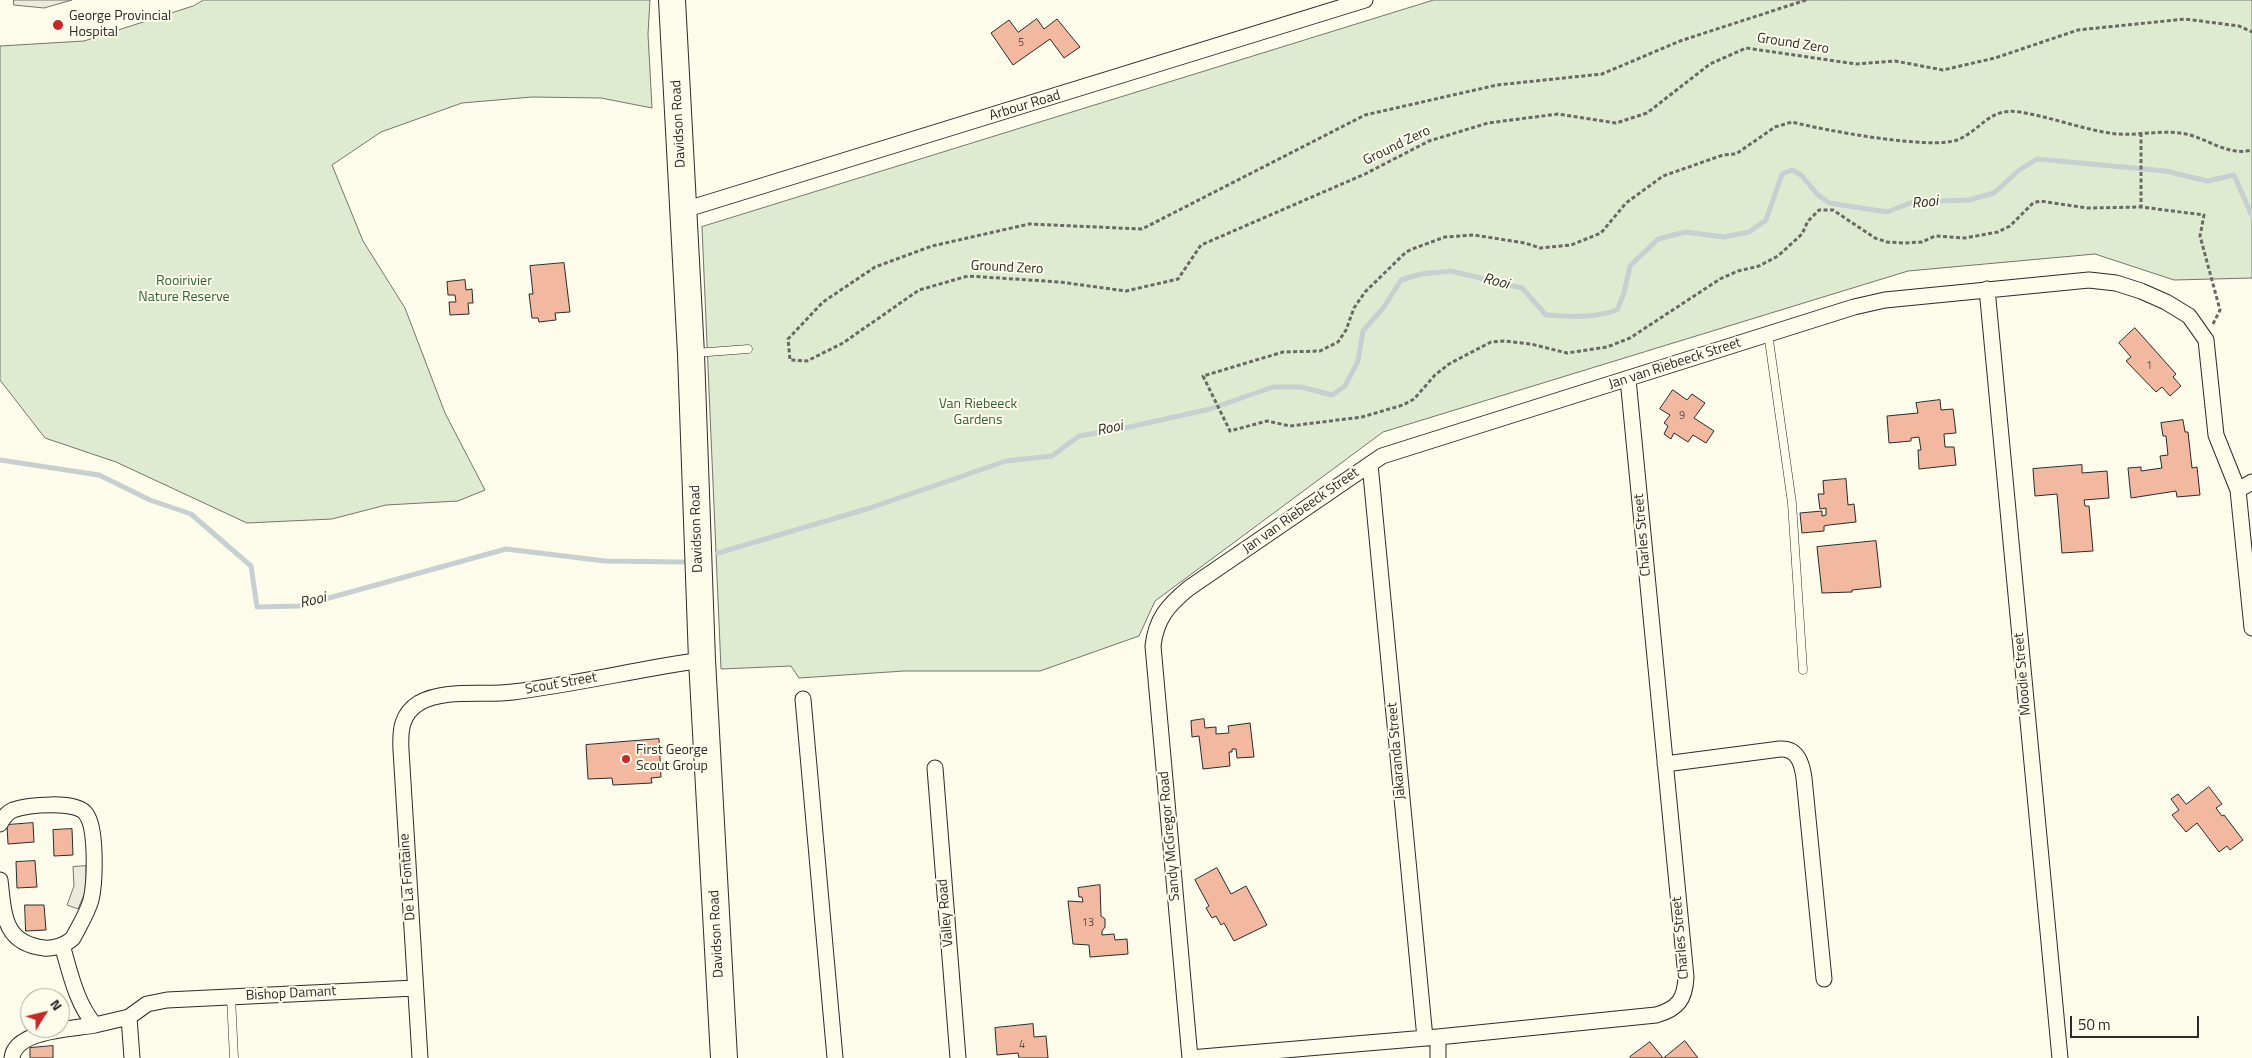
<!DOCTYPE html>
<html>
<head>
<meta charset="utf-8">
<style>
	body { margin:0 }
	#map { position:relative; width:2252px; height:1058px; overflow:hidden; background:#fdfbea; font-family:"Titillium Web",sans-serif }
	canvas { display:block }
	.north { position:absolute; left:20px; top:988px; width:50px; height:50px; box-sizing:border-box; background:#fdfbea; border:1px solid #a9a89e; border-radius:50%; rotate:54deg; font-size:14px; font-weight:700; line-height:20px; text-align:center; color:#2b2b2b }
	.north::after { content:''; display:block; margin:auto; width:18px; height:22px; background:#c62828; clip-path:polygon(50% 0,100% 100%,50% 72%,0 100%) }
	.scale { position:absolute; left:2070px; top:1016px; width:129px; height:22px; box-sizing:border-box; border:2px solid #2b2b2b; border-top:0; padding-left:6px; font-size:15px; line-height:18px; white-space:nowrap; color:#2b2b2b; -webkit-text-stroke:4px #fdfbea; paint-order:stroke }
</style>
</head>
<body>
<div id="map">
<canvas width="2252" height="1058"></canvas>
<div class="north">N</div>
<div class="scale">50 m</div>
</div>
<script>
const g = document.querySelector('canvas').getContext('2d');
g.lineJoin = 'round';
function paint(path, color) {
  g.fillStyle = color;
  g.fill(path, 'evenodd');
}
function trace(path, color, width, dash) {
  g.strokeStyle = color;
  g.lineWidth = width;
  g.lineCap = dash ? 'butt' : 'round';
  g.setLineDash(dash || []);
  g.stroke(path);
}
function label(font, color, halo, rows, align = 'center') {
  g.font = font + ' "Titillium Web",sans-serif';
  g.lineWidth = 4;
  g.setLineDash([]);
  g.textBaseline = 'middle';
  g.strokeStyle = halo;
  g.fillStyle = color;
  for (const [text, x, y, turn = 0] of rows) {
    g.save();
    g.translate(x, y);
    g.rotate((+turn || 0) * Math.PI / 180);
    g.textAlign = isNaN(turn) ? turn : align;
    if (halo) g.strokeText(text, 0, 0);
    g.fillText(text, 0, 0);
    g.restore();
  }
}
const green = new Path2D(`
	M204,0H650L648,34L652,108L601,98L532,97L462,103L381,132L332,165L363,241L405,308L445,413L485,490L458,501L386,505L332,519L247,523L116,462L45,438L0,380V46L84,41L193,6Z
	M1434,0H2252V278L2174,280L2095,254L1908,271L1383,432L1155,601L1139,636L1040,671H904L799,678L791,666L721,669L702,227Z`);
paint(green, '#deebd1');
trace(green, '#74746e', 1);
const parking = new Path2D(`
	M14,0H72L44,8L14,5Z
	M86,866V890L78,909L67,905L74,886L73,867Z`);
paint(parking, '#eceadb');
trace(parking, '#74746e', 1);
trace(new Path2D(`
	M0,460L99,475L150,500L191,514L251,566L257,607L300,606L506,549L605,561L683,562
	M718,553L870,508L1006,461L1052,456L1079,436L1121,429L1210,409L1273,387H1301L1332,395L1345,386L1358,361L1363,331L1384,307L1401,280L1421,274L1451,271L1522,288L1546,315C1570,317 1594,318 1617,310L1624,293L1630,266L1658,239L1685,232L1724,237L1749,232L1766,220L1782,174L1792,170L1801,175L1818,195L1829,203L1887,212L1913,202L1969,200L1994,193L2018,171L2037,159L2166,171L2207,181L2234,175L2252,216`), '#c7d0d0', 5);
const building = new Path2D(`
	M1037,19L1044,29L1057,19L1080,47L1064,58L1050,39L1013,65L991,33L1009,20L1018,32Z
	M564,263L570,312L555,313L556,320L539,322L538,318H532L529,294H533L530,266Z
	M465,280L466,290L472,289L473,303H468L469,314L450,315L449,302H456L455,295H448L447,282Z
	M2135,328L2176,374L2173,377L2181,386L2170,396L2162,387L2156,392L2126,361L2131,357L2119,343Z
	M1673,390L1687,400L1692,394L1705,403L1694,418L1714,431L1706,443L1693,435L1688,442L1674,433L1671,439L1664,434L1668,426L1664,423L1670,415L1660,409Z
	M1940,400L1941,410L1953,409L1956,433L1944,434L1945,447H1954L1956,465L1919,469L1918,450H1921L1919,437L1911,438V441L1889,443L1887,416L1918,413L1916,403Z
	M2183,420L2185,432H2188L2192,468L2197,467L2200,495L2177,497L2176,491L2131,498L2128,468L2141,467V471L2162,468L2160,456L2168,455L2166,436H2163L2161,423Z
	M2082,465V473L2107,471L2109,498L2084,500L2085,506H2089L2093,551L2062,553L2057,494L2035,496L2033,469Z
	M1846,479L1848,505L1854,504L1856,522L1829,525L1824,526V531L1802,533L1800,513L1822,511V516L1826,515V508L1820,509L1818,494H1824L1823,481Z
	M1876,541L1881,587L1852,590V592L1822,593L1817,547Z
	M1204,719L1205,728L1216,727V734L1229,733L1228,726L1250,723L1254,757L1237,758L1236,749H1232V752H1229L1230,766L1203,769L1199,736L1192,737L1191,721Z
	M659,739L661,777L651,778L652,783L613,785L612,778L588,779L586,745Z
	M2209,787L2222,804L2216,808L2222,816L2224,815L2243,840L2230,850L2227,846L2219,852L2197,823L2186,832L2172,815L2179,810L2171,799L2178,794L2186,804Z
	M33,823L34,842L8,844L7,825Z
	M72,829L73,855L54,856L53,830Z
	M35,861L37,887L17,888L16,862Z
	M1217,868L1231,894L1246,886L1267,925L1234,941L1224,923L1221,925L1216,916L1212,918L1206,908L1209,906L1195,880Z
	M1100,885L1101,916L1105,919V927L1102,931V935L1114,934L1115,940L1127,939L1128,954L1090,957L1089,945L1073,944L1068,901L1083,902L1082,897H1079L1078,888Z
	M25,905H44L46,930L26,931Z
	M1033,1024L1034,1037L1046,1036L1048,1058H1019L1018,1053L997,1055L995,1028Z
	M1685,1041L1698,1058H1664Z
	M1650,1042L1663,1058H1631L1630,1057Z
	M53,1046V1058H30V1048Z`);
paint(building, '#f2b8a0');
trace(building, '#2b2b2b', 1);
const service = new Path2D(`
	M1768,333L1792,503L1803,670
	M695,353L748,349
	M231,997L234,1058`);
const minor = new Path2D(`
	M684,210L1365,0
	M1987,289L2060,1058
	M1370,464L1425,1038
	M2238,490L2252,482
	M803,699L835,1058
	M1665,764L1780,749C1798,748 1802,764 1804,778L1824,979
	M935,768L958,1058
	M0,824C3,818 6,813 13,810C27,805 77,800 86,814C97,828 95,883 91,900C87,914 79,926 73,938C66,945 53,949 44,948C3,943 4,914 0,880
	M62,945C70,972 76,1003 95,1025L129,1017L147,1004L167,1000L415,988
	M129,1017L132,1058
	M1438,1037V1058
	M12,1058C15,1030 72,1029 95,1025
	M420,1058L401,750C400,731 401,714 419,703C446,688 484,696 513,692C576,684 639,669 702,660
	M1190,1058L1153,646C1156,619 1168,605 1189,588L1382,456L1854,307L1885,300L2089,280L2116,283L2141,291L2166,302L2189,316L2206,340L2216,435L2238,490L2252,628
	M1190,1058L1438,1037L1656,1015C1678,1009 1685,999 1686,977L1628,379`);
const trunk = new Path2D(`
	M672,0L691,354L702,660L724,1058`);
trace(service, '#2b2b2b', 9);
trace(minor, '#2b2b2b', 17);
trace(trunk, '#2b2b2b', 28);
trace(new Path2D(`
	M1806,0L1680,41L1602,74L1497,85L1365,115L1142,229L1029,224L932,246L875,267L823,302L788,339L790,360L807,361L843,343L919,290L968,276L1060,282L1126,291L1178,279L1201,245L1365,174L1429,141L1488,123L1558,114L1616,123L1647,113L1710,64L1746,48L1856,64L1895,61L1943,70L1995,58L2078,30L2185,19L2239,26L2252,32
	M2141,133V207
	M2213,324L2220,310L2200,236L2204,215L2141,207L2087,208L2040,201L2033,203L2010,226L1998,232L1965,238L1935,236L1922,242L1905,243L1887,242L1875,238L1833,210H1819L1808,221L1802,234L1778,256L1759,266L1738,271L1720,279L1630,338L1607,347L1567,353L1531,344L1504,341L1491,342L1449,364L1435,375L1414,399L1403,405L1362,417L1290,426L1267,421L1230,431L1203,376L1283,352L1320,351L1338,342L1346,330L1354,308L1365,292L1406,252L1415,248L1445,237L1474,235L1525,243L1540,248L1571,245L1601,233L1626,203L1663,176L1723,155L1736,154L1775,127L1792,122C1823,130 1930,150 1957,140C1981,131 1988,107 2020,112C2050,117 2079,128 2109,133C2132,137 2157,130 2180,133C2206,136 2226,157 2252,150`), '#6a6964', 3, [4, 2.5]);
trace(service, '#fdfbea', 8);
trace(minor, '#fdfbea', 15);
trace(trunk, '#fdfbea', 26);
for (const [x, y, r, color] of [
	[58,25,6,"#c62828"],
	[626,759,5,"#c62828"]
]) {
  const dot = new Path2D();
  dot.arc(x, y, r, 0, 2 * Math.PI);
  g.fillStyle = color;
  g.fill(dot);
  trace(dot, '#fdfbea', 2);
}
label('11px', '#5d4e48', null, [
	["5",1021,43],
	["1",2149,366],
	["9",1682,416],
	["13",1088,923],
	["4",1022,1045]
]);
label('14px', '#2b2b2b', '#fdfbea', [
	["George Provincial",69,17],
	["Hospital",69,33],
	["First George",636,751],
	["Scout Group",636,767]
], 'left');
label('14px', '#2b2b2b', '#fdfbea', [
	["Ground Zero",1793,44,9],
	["Arbour Road",1025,106,-17],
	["Davidson Road",679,124,-93],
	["Ground Zero",1397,146,-26],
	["Ground Zero",1007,268,3],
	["Jan van Riebeeck Street",1675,364,-18],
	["Jan van Riebeeck Street",1301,511,-35],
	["Davidson Road",697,529,-92],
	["Charles Street",1643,535,-95],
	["Moodie Street",2023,674,-95],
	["Scout Street",561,684,-10],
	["Jakaranda Street",1397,751,-95],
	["Sandy McGregor Road",1170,836,-95],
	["De La Fontaine",408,877,-94],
	["Valley Road",946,913,-95],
	["Davidson Road",717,934,-93],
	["Charles Street",1681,938,-95],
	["Bishop Damant",291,994,-3]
]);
label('14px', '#34623c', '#fdfbea', [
	["Rooirivier",184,282],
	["Nature Reserve",184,298],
	["Van Riebeeck",978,405],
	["Gardens",978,421]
]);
label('italic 15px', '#2b2b2b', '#fdfbea', [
	["Rooi",1925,203,-6],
	["Rooi",1496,282,14],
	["Rooi",1110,429,-12],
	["Rooi",313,601,-13]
]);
</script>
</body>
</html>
